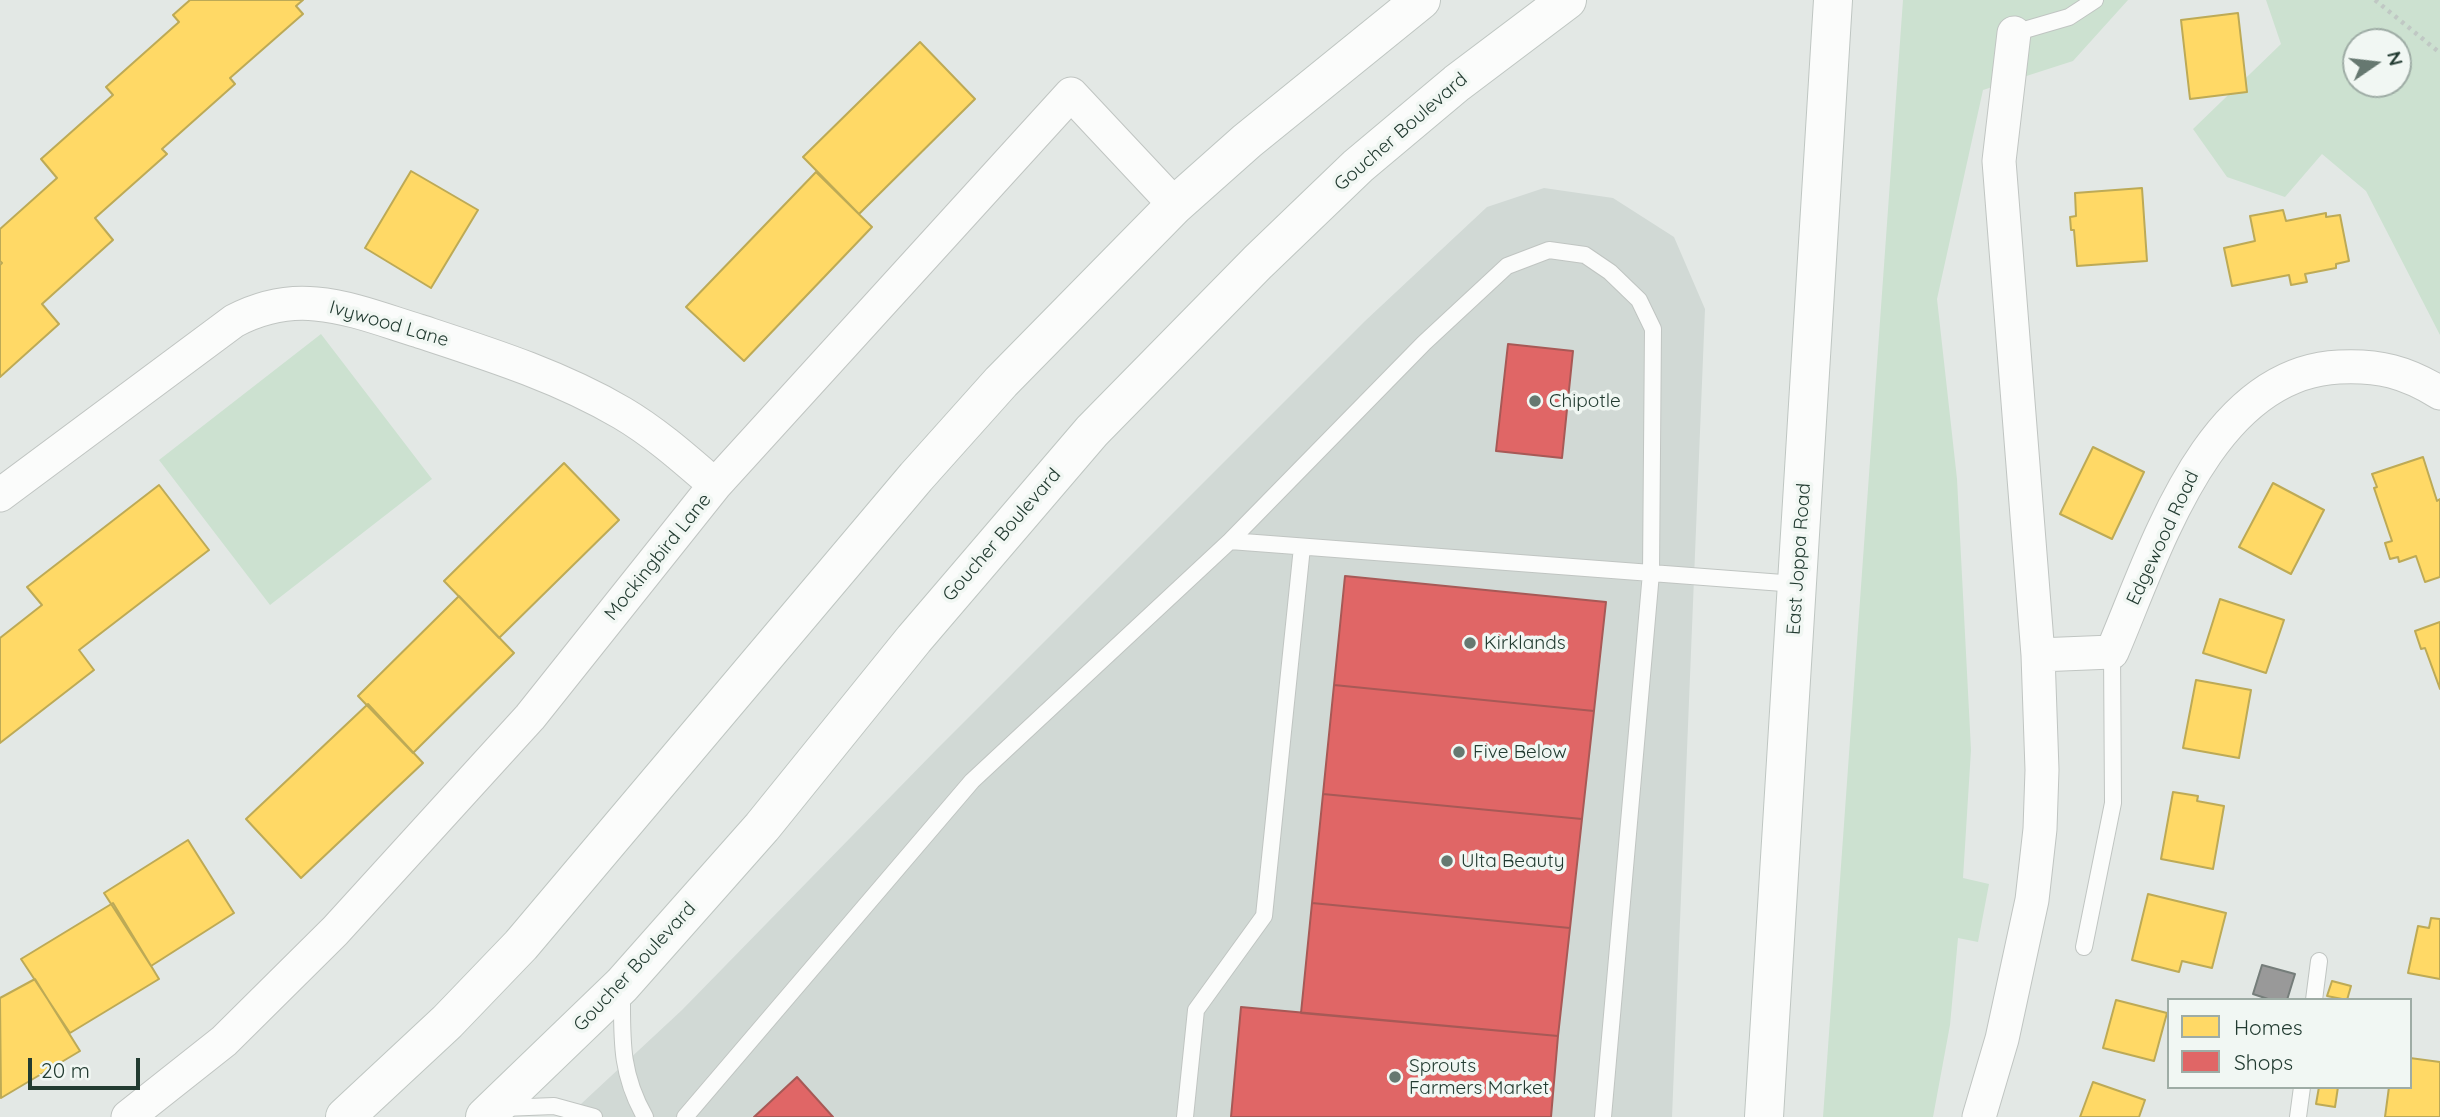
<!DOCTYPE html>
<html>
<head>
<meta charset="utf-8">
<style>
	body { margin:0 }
	#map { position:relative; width:2440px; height:1117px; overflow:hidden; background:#e3e8e5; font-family:Quicksand,sans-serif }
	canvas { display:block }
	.legend { position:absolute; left:2167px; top:998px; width:245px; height:91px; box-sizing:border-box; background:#f1f7f3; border:2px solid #9eaca5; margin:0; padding:9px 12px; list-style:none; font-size:21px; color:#223b31 }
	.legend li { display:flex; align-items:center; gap:14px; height:35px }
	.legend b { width:35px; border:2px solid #9eaca5 }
	.north { position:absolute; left:2342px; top:28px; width:70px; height:70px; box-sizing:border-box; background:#f1f7f3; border:2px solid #9eaca5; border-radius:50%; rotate:76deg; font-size:19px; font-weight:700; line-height:28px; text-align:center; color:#223b31 }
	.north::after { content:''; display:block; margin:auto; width:24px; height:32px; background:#667870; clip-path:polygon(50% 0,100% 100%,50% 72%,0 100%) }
	.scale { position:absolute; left:28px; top:1058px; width:112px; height:32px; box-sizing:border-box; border:4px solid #223b31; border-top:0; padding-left:9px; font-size:21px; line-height:24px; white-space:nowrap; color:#223b31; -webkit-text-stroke:5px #f1f7f3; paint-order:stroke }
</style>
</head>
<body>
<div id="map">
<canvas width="2440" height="1117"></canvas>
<ul class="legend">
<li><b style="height:19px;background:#ffd966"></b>Homes</li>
<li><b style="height:19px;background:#e06666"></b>Shops</li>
</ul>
<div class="north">N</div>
<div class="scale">20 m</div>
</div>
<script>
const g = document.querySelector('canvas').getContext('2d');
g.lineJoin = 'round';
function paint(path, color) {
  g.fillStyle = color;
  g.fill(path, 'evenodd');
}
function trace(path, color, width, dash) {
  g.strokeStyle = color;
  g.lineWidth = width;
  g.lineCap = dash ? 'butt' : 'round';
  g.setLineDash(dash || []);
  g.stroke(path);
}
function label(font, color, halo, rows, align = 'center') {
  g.font = font + ' Quicksand,sans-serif';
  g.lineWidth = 7;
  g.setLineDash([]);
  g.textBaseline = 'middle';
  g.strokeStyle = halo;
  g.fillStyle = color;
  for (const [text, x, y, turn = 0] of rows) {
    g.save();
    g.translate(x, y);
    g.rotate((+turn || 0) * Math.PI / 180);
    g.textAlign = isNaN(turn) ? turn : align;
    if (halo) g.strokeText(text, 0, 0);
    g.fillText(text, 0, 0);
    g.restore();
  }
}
paint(new Path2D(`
	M1544,188L1613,198L1674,237L1705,309L1672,1117H567L682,1010L937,749L1365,321L1487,207Z`), '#d1d9d5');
paint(new Path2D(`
	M1903,0H2128L2073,61L1983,90L1937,299L1957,479L1971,750L1963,878L1989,884L1978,942L1958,938L1950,1025L1933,1117H1823Z
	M2266,0H2440V335L2366,191L2322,154L2285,197L2227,177L2193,129L2281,44ZM2356,42H2398V84H2356Z
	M321,334L432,479L270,605L159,460Z`), '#cce1d0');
const homes = new Path2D(`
	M190,0H303L296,6L303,14L230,78L235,84L162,149L167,154L95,218L113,240L42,304L59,324L0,377V265L2,263L0,261V229L57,178L41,159L113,95L106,87L179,22L173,15Z
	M2238,13L2247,92L2190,99L2181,20Z
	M920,42L975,99L859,214L803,157Z
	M411,171L478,210L431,288L365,248Z
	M816,172L872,227L744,361L686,307Z
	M2142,188L2147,261L2077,266L2074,230H2071L2070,217L2076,216L2075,193Z
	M2283,210L2286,221L2326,213V217L2340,215L2349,261L2336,264V268L2305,274L2307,282L2291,285L2289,275L2232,286L2224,248L2255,241L2250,216Z
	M2093,447L2144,472L2112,539L2060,514Z
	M2423,457L2437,501L2440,499V577L2425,582L2416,556L2399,562L2398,557L2390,559L2385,543L2392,541L2374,488L2377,487L2372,474Z
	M564,463L619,520L499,638L444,581Z
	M2273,483L2324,510L2291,574L2239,547Z
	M159,485L209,550L79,650L94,670L0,743V638L42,605L27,587Z
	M459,596L514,653L413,753L358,696Z
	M2220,599L2284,620L2266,673L2203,653Z
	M2440,622V689L2425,648L2421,649L2415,631Z
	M2196,680L2251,690L2239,758L2183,748Z
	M368,704L423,763L301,878L246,819Z
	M2173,792L2198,796L2197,801L2224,806L2213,869L2161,859Z
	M188,840L234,913L151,966L104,893Z
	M2148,894L2226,913L2212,968L2182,961L2179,972L2132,960Z
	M113,903L159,979L70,1033L21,959Z
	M2431,918L2440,919V979L2408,973L2418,926L2429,928Z
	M35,979L80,1051L1,1098L0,998Z
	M2332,981L2351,986L2347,1000L2327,996Z
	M2116,1000L2167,1013L2154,1061L2103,1048Z
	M2410,1058L2440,1062V1117H2385L2389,1087H2410Z
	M2093,1082L2145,1100L2139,1117H2080Z
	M2319,1087H2338L2335,1107L2316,1104Z`);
paint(homes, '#ffd966');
trace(homes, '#bdaa56', 2);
const shops = new Path2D(`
	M1508,344L1573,351L1562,458L1496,451Z
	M1345,576L1606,602L1594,711L1334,685Z
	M1334,685L1594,711L1582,819L1323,794Z
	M1323,794L1582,819L1570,928L1312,903Z
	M1312,903L1570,928L1558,1036L1301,1013Z
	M1241,1007L1558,1036L1551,1117H1231Z
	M797,1077L833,1117H754Z`);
paint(shops, '#e06666');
trace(shops, '#a75956', 2);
const industry = new Path2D(`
	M2262,965L2295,974L2287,1000H2271L2253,994Z`);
paint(industry, '#999');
trace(industry, '#757d7a', 2);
const lane = new Path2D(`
	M2014,33L2069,17L2095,0
	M1230,541L1796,584
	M2084,947L2113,803L2112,652
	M622,991C622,1039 620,1073 645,1117
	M2314,1000L2319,961
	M503,1108L554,1106L594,1117
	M685,1117L972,781L1230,541L1424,343L1507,266L1549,250L1585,255L1610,272L1639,300L1653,329L1651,573L1603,1117
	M1185,1117L1196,1010L1264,916L1302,547
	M2298,1117L2302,1087`);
const street = new Path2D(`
	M0,495L234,321C259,308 287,301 316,304C351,307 386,321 419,331C489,354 559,376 622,413C656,433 686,460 715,485
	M2038,655L2112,652C2155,552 2208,373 2339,367C2379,365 2406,372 2440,393
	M128,1117L224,1041L335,931L530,717L715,485L1071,94L1175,205
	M1979,1117L2002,1039L2032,900L2040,829L2042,770L2038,655L1999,161L2014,33`);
const secondary = new Path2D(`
	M345,1117L447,1022L521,945L916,477L1001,382L1175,205L1247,141L1421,0
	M485,1117L622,985L762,827L914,639L1092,431L1258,262L1358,166L1457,83L1567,0
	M1764,1117L1833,0`);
trace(lane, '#c0c5c2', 18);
trace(street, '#c0c5c2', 35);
trace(secondary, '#bfc6c2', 40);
trace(new Path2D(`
	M2375,0L2440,53`), '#c0c8c4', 4.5, [3.5, 5]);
trace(lane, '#fbfcfb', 16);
trace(street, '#fbfcfb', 33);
trace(secondary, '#fbfcfb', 38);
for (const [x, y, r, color] of [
	[1535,401,7,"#667870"],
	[1470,643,7,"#667870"],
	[1459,752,7,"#667870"],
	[1447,861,7,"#667870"],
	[1395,1077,7,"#667870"]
]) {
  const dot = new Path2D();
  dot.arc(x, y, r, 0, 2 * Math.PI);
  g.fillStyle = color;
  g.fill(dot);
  trace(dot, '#f1f7f3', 2.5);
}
label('19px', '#223b31', '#f1f7f3', [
	["Goucher Boulevard",1401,132,-41],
	["Ivywood Lane",389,324,16],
	["Goucher Boulevard",1002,535,-49],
	["Edgewood Road",2163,538,-65],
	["Mockingbird Lane",658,557,-51],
	["East Joppa Road",1799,559,-86],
	["Goucher Boulevard",635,967,-47]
]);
label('19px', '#223b31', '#f1f7f3', [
	["Chipotle",1549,401],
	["Kirklands",1484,643],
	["Five Below",1473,752],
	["Ulta Beauty",1461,861],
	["Sprouts",1409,1066],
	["Farmers Market",1409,1088]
], 'left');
</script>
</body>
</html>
